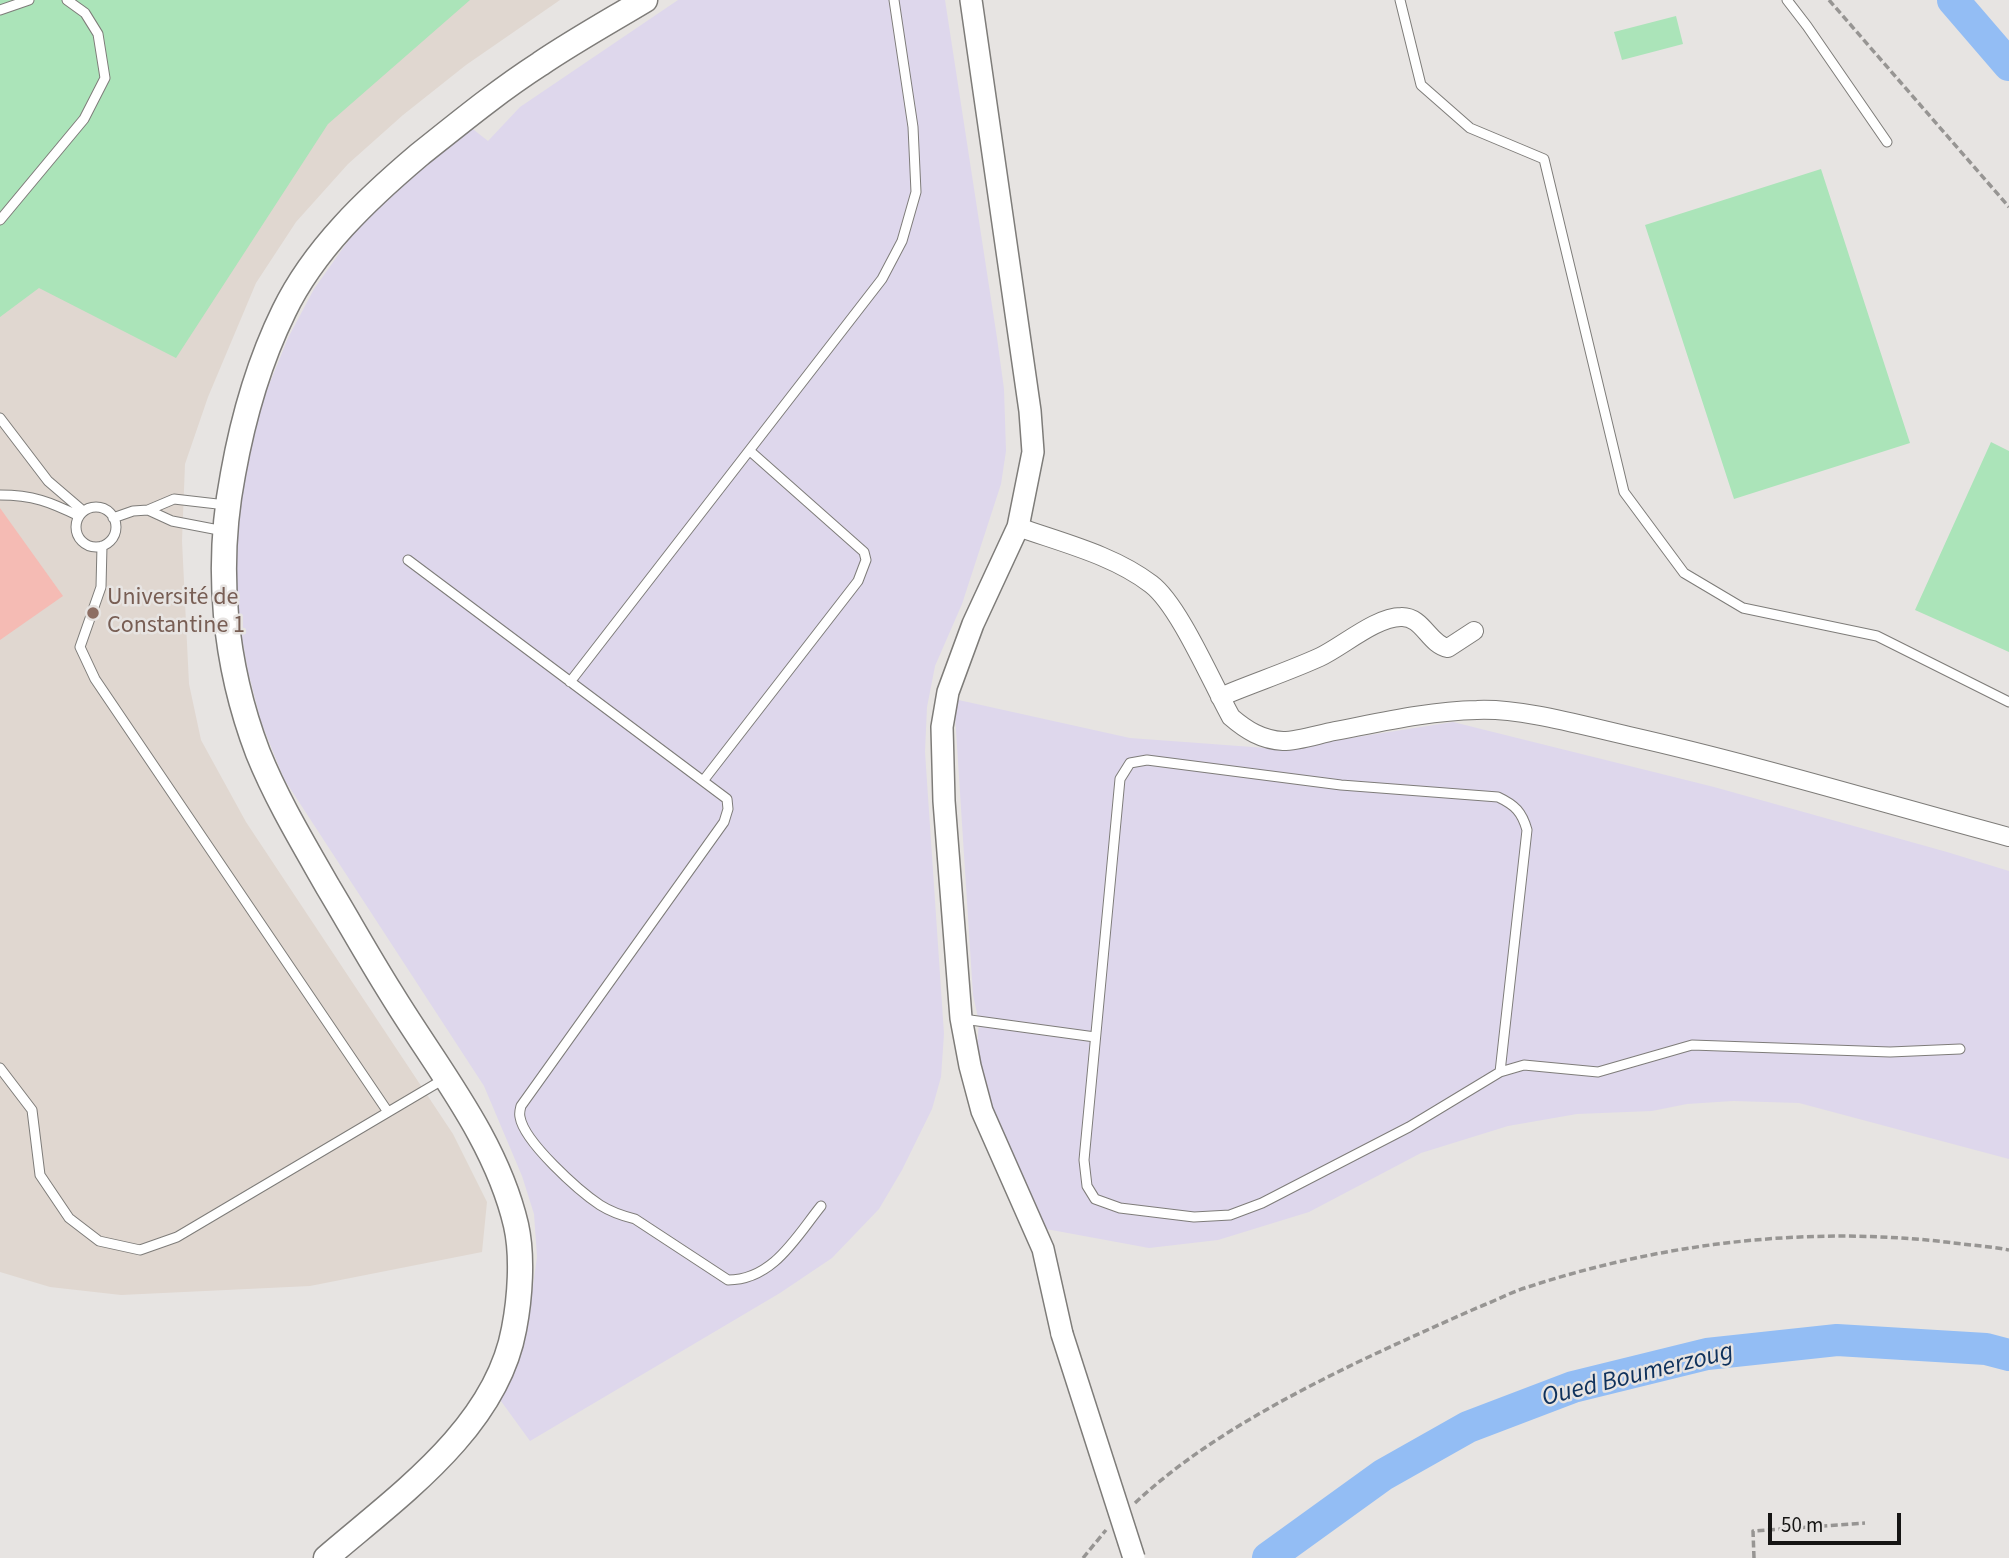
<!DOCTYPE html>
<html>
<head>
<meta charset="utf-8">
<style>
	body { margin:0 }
	#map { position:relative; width:2009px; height:1558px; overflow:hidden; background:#e7e4e2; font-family:"Source Sans 3",sans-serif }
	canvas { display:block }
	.scale { position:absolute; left:1768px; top:1513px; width:133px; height:32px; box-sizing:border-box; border:4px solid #161514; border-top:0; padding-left:9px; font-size:21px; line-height:24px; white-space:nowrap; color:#161514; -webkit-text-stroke:5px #e7e4e2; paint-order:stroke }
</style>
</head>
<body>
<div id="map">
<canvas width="2009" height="1558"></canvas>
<div class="scale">50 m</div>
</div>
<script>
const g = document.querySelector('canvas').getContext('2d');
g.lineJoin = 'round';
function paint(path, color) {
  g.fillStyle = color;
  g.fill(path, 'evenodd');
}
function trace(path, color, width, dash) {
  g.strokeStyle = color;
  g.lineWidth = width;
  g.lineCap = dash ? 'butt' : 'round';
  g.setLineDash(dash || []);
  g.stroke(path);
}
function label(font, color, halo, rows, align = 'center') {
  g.font = font + ' "Source Sans 3",sans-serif';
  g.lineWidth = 5;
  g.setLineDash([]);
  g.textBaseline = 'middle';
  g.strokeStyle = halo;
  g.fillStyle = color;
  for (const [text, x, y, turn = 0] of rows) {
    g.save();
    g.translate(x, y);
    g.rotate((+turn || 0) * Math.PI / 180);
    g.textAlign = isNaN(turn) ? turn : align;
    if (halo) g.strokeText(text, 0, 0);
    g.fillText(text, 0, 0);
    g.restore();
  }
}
paint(new Path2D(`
	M0,0H560L466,65L403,115L348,164L296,222L256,283L208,397L185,464L182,541L189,684L201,740L246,822L453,1134L487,1202L482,1252L310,1286L121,1295L50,1287L0,1272Z`), '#e0d7d0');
paint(new Path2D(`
	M678,0H945L997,338L1004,389L1006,451L1001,484L962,604L935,666L927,707L925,752L944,1034L941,1077L932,1109L902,1170L879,1209L832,1258L780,1293L530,1441L498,1397L516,1360L529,1314L537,1257L534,1214L522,1176L484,1086L284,779L261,722L248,671L237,610L235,551L242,483L260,407L288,338L314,289L360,224L469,126L488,141L520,107Z
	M954,699L1130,738L1280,749L1453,722L1714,787L1947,852L2009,871V1159L1799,1103L1733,1101L1687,1104L1652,1111L1577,1114L1508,1126L1421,1153L1309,1212L1218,1240L1149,1248L1046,1229H1032L976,1060L979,1022L973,995Z`), '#ded7ec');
paint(new Path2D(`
	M0,0H470L328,124L176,358L39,288L0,317Z
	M1676,16L1683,44L1622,60L1614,32Z
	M1821,169L1910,443L1734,499L1645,225Z
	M1991,442L2009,451V652L1915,610Z`), '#abe4b9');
trace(new Path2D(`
	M1953,0L2009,65
	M1268,1558L1383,1475L1468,1427L1573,1387L1707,1354L1837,1340L1986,1349L2009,1355`), '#93bdf4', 32);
paint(new Path2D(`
	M0,508L63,596L0,640Z`), '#f5bbb4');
const service = new Path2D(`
	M1400,0L1421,85L1470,128L1544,159L1624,492L1684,573L1743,608L1877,636L2009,702
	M1787,0L1807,26L1887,142
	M0,10L29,0
	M0,220L84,119L105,78L98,34L85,13L67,0
	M0,418L48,481L83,511
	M0,495C33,495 50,502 79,516
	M76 527a20 20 0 1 1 40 0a20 20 0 1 1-40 0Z
	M148,510L172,521L224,531
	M113,518L133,511L148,510L174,499L226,505
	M102,546L101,587L80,647L95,679L388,1112
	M408,560L727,799L728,809L724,822L521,1106C520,1110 519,1113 520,1117C524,1142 579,1191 600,1205C611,1212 623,1216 635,1219L728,1280C773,1280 796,1237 821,1206
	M570,682L882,279L902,241L916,192L913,127L894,0
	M703,781L858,581L866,560L864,552L750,451
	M963,1019L1095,1037
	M0,1068L32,1110L40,1175L69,1218L99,1241L140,1250L177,1237L444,1079
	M1500,1072L1527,830C1522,812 1515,805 1498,797L1341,785L1147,760L1130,763L1120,779L1084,1160L1087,1186L1095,1199L1120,1208L1194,1217L1230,1215L1262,1203L1409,1127L1500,1072L1524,1065L1598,1072L1692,1045L1890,1052L1960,1049`);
const minor = new Path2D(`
	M1018,527C1063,543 1113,555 1151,584C1179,605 1212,683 1231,717C1246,730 1262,740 1283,741C1299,741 1319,734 1335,731C1382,722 1429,711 1477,710C1522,708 1584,726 1629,736C1757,765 1882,803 2009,837
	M1220,697C1253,683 1287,672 1320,657C1343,646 1376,617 1401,617C1423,616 1429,645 1448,648L1474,631`);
const tertiary = new Path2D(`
	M971,0L1030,411L1033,452L1018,527L973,624L948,692L942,727L944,801L961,1018L970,1066L982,1111L1043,1249L1062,1334`);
const secondary = new Path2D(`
	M326,1558C398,1496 496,1428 514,1329C520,1298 523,1256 516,1225C496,1139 436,1067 391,993C369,958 349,922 328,887C303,843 277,800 258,753C224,664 215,567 233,474C243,418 259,362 284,311C314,249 367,199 419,155C458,124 498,91 540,64C574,41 610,21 645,0`);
trace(service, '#7e7c79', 11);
trace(minor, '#7e7c79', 20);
trace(tertiary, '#7e7c79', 24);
trace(secondary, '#7e7c79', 27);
trace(new Path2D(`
	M1829,0L2009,207
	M1135,1503C1198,1444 1280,1400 1358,1362C1398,1343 1438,1325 1479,1307C1495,1301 1511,1292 1528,1287C1662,1243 1806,1226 1946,1242C1967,1245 1988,1246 2009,1250
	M1083,1558L1106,1530
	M1754,1558L1753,1531L1865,1523`), '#979593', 3.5, [7, 3.5]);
trace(service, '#fff', 9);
trace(minor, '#fff', 18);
trace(tertiary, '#fff', 21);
trace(secondary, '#fff', 24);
const tertiaryBridge = new Path2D(`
	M1062,1334L1134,1558`);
trace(tertiaryBridge, '#7e7c79', 24, []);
trace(tertiaryBridge, '#fff', 21);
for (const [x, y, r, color] of [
	[93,613,7,"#8d6e63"]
]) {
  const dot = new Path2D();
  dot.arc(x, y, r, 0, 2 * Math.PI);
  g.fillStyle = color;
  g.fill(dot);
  trace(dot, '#e7e4e2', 2.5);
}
label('24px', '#785e54', '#e7e4e2', [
	["Université de",107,599],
	["Constantine 1",107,627]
], 'left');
label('italic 26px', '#0e315c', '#e7e4e2', [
	["Oued Boumerzoug",1638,1376,-14]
]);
</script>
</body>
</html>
